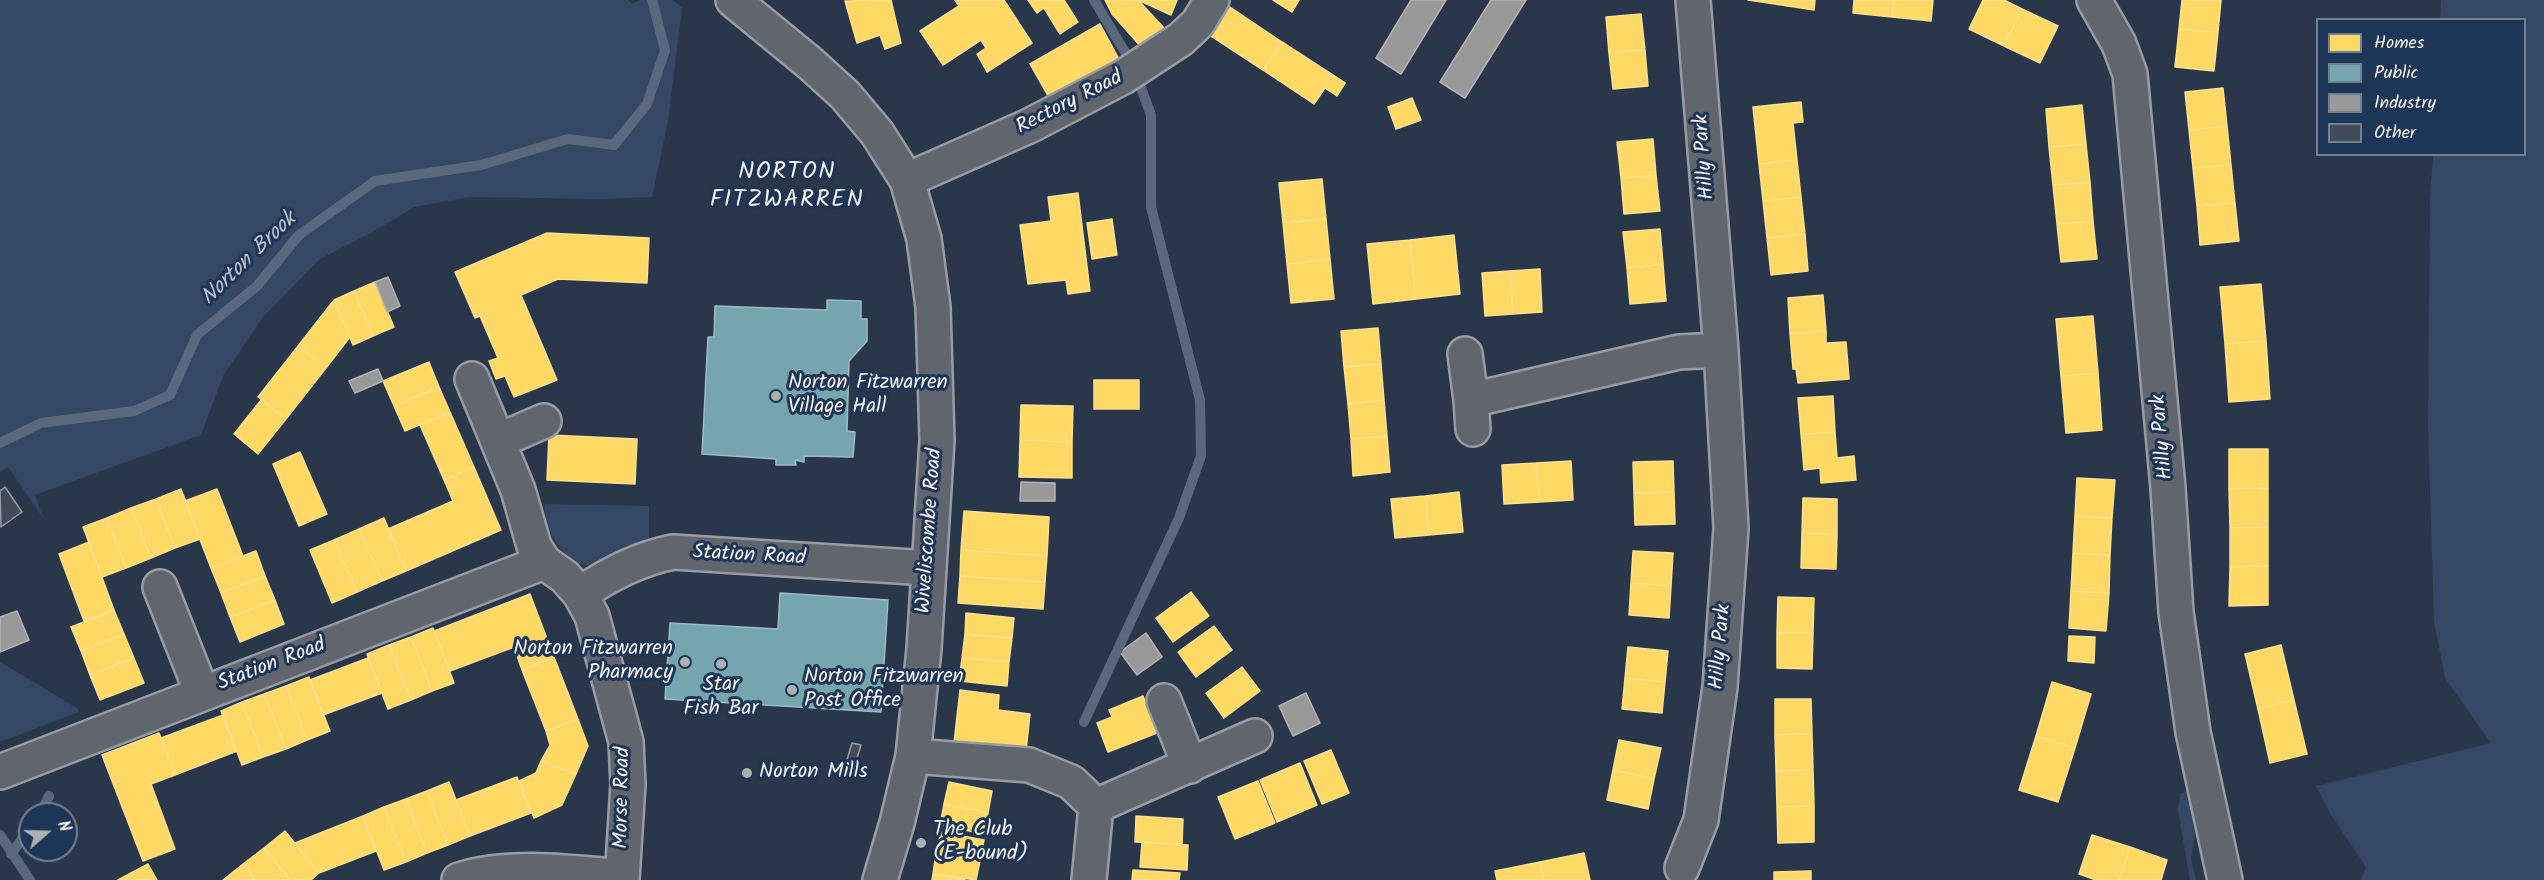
<!DOCTYPE html>
<html>
<head>
<meta charset="utf-8">
<style>
	body { margin:0 }
	#map { position:relative; width:2544px; height:880px; overflow:hidden; background:#2a374a; font-family:Kalam,sans-serif }
	canvas { display:block }
	.legend { position:absolute; left:2316px; top:18px; width:210px; height:138px; box-sizing:border-box; background:#1d3557; border:2px solid #738091; margin:0; padding:8px 10px; list-style:none; font-size:18px; color:#f4f1e8 }
	.legend li { display:flex; align-items:center; gap:12px; height:30px }
	.legend b { width:30px; border:2px solid #738091 }
	.north { position:absolute; left:18px; top:802px; width:60px; height:60px; box-sizing:border-box; background:#1d3557; border:2px solid #738091; border-radius:50%; rotate:70deg; font-size:16px; font-weight:700; line-height:24px; text-align:center; color:#f4f1e8 }
	.north::after { content:''; display:block; margin:auto; width:21px; height:27px; background:#adb0b1; clip-path:polygon(50% 0,100% 100%,50% 72%,0 100%) }
</style>
</head>
<body>
<div id="map">
<canvas width="2544" height="880"></canvas>
<ul class="legend">
<li><b style="height:16px;background:#ffd966"></b>Homes</li>
<li><b style="height:16px;background:#76a5af"></b>Public</li>
<li><b style="height:16px;background:#999"></b>Industry</li>
<li><b style="height:16px;background:#424c59"></b>Other</li>
</ul>
<div class="north">N</div>
</div>
<script>
const g = document.querySelector('canvas').getContext('2d');
g.lineJoin = 'round';
function paint(path, color) {
  g.fillStyle = color;
  g.fill(path, 'evenodd');
}
function trace(path, color, width, dash) {
  g.strokeStyle = color;
  g.lineWidth = width;
  g.lineCap = dash ? 'butt' : 'round';
  g.setLineDash(dash || []);
  g.stroke(path);
}
function label(font, color, halo, rows, align = 'center') {
  g.font = font + ' Kalam,sans-serif';
  g.lineWidth = 6;
  g.setLineDash([]);
  g.textBaseline = 'middle';
  g.strokeStyle = halo;
  g.fillStyle = color;
  for (const [text, x, y, turn = 0] of rows) {
    g.save();
    g.translate(x, y);
    g.rotate((+turn || 0) * Math.PI / 180);
    g.textAlign = isNaN(turn) ? turn : align;
    if (halo) g.strokeText(text, 0, 0);
    g.fillText(text, 0, 0);
    g.restore();
  }
}
paint(new Path2D(`
	M0,0H628L632,4L640,0H673L682,8L668,121L652,197L601,199L470,197L414,207L373,232L320,259L263,317L223,376L201,435L35,495L43,518L8,467L0,472Z
	M2441,0H2544V880H2361L2366,867L2331,815L2316,786L2491,743L2445,678L2434,621L2428,426L2430,198L2433,155L2524,154V20L2440,19Z
	M545,504L649,506V539C636,551 618,562 600,565C568,572 543,531 545,504Z
	M0,662L77,708L79,712L0,742Z
	M2189,790L2196,833L2191,858L2196,880H2190L2178,810L2180,794Z`), '#344763');
const homes = new Path2D(`
	M891,0L901,43L885,49L880,35L857,43L845,1Z
	M955,0H1004L1032,43L987,72L977,54L986,48L981,40L943,65L920,31L959,6Z
	M1028,0H1064L1078,22L1060,34L1044,8L1037,13Z
	M1105,0H1138L1166,30L1142,48L1112,14Z
	M1138,0H1177L1171,15Z
	M1273,0H1299L1292,12Z
	M1748,0H1775V4Z
	M1775,0H1815L1814,10L1775,4Z
	M1854,0H1894L1892,17L1853,13Z
	M1894,0H1933L1931,21L1892,17Z
	M1983,0H2004L2022,9L2004,46L1969,29Z
	M2182,0H2221L2218,32L2179,29Z
	M1227,5L1282,42L1263,70L1208,34Z
	M2022,9L2058,26L2040,63L2004,46Z
	M1641,14L1645,50L1609,53L1606,17Z
	M1100,24L1120,61L1051,101L1030,64Z
	M2179,29L2218,32L2214,71L2175,67Z
	M1282,42L1345,83L1337,96L1325,88L1314,104L1263,70Z
	M1645,50L1648,86L1613,89L1609,53Z
	M2223,88L2227,126L2189,130L2185,92Z
	M1412,98L1421,120L1396,129L1388,107Z
	M1801,102L1803,122L1793,123L1797,160L1759,164L1753,107Z
	M2082,105L2086,144L2049,147L2046,109Z
	M2227,126L2231,165L2193,168L2189,130Z
	M1653,139L1656,175L1621,178L1617,142Z
	M2086,144L2090,182L2053,185L2049,147Z
	M1797,160L1801,197L1763,201L1759,164Z
	M2231,165L2235,203L2197,206L2193,168Z
	M1656,175L1660,211L1624,214L1621,178Z
	M1322,179L1326,219L1283,223L1279,183Z
	M2090,182L2093,221L2057,224L2053,185Z
	M1078,193L1090,291L1068,294L1066,280L1028,284L1020,225L1051,221L1048,197Z
	M1801,197L1805,234L1767,238L1763,201Z
	M2235,203L2239,241L2200,245L2197,206Z
	M1112,219L1117,255L1092,259L1087,223Z
	M1326,219L1330,259L1287,264L1283,223Z
	M2093,221L2097,259L2061,262L2057,224Z
	M1660,229L1663,264L1627,268L1623,232Z
	M547,233L649,238L647,283L558,279L521,295L557,380L514,397L505,376L496,379L489,361L498,358L480,316L475,318L455,272Z
	M1805,234L1808,271L1771,275L1767,238Z
	M1454,235L1460,294L1416,299L1410,240Z
	M1410,240L1416,299L1373,304L1367,244Z
	M1330,259L1334,299L1291,303L1287,264Z
	M1663,264L1666,301L1630,304L1627,268Z
	M1540,269L1542,312L1513,314L1510,271Z
	M1510,271L1513,314L1485,316L1482,273Z
	M375,282L394,327L373,336L354,291Z
	M2261,284L2266,341L2225,344L2220,287Z
	M354,291L373,336L353,345L334,300Z
	M1823,295L1826,331L1790,334L1788,298Z
	M334,300L350,337L326,368L298,346Z
	M2093,316L2098,373L2061,376L2056,319Z
	M1378,328L1381,364L1344,367L1341,331Z
	M1826,331V343L1846,342L1849,379L1798,383L1796,369H1793L1790,334Z
	M2266,341L2270,399L2229,402L2225,344Z
	M298,346L326,368L286,419L258,397Z
	M429,362L439,387L394,406L383,381Z
	M1381,364L1384,400L1348,404L1344,367Z
	M2098,373L2102,430L2066,433L2061,376Z
	M1094,380H1139V409H1094Z
	M439,387L450,412L405,431L394,406Z
	M1833,396L1835,432L1801,434L1798,398Z
	M261,400L286,419L258,454L234,434Z
	M1384,400L1387,436L1351,439L1348,404Z
	M1021,405L1073,406L1072,442L1020,440Z
	M450,412L474,467L444,480L420,425Z
	M1835,432L1837,458L1854,456L1856,480L1821,483L1820,468L1804,470L1801,434Z
	M549,435L637,439L635,484L547,480Z
	M1387,436L1390,472L1353,476L1351,439Z
	M1020,440L1072,442V478L1019,477Z
	M2229,449H2268V488L2229,489Z
	M300,452L327,514L299,526L273,464Z
	M1571,461L1573,500L1539,502L1536,463Z
	M1673,461L1674,492L1634,493L1633,462Z
	M1536,463L1539,502L1504,504L1502,465Z
	M474,467L501,530L406,571L388,529L453,501L444,480Z
	M2077,478L2115,480L2112,518L2075,516Z
	M2268,488V527L2230,528L2229,489Z
	M181,489L200,539L175,548L156,499Z
	M217,489L243,556L211,568L185,501Z
	M1459,492L1463,532L1429,535L1425,496Z
	M1674,492L1675,524L1635,525L1634,493Z
	M1425,496L1429,535L1395,538L1391,499Z
	M1803,498L1837,499V534L1802,533Z
	M156,499L175,548L151,558L131,508Z
	M131,508L151,558L126,568L107,518Z
	M964,511L1049,517L1047,556L961,550Z
	M2075,516L2112,518L2110,555L2073,553Z
	M107,518L126,568L102,577L83,527Z
	M384,518L406,571L382,581L359,529Z
	M2268,527V566L2230,567V528Z
	M359,529L382,581L357,592L334,540Z
	M1802,533L1837,534L1836,569L1801,568Z
	M334,540L357,592L332,603L310,550Z
	M89,542L114,610L84,621L59,554Z
	M961,550L1047,556L1045,582L960,576Z
	M256,551L265,576L221,593L211,568Z
	M1633,551L1673,553L1671,586L1631,583Z
	M2073,553L2110,555L2109,593L2071,591Z
	M2268,566V605L2229,606L2230,567Z
	M265,576L275,600L230,617L221,593Z
	M960,576L1045,582L1043,609L958,603Z
	M1631,583L1671,586L1669,618L1629,615Z
	M2071,591L2109,593L2106,631L2069,628Z
	M1191,592L1209,616L1173,642L1156,618Z
	M530,594L554,657L522,670L514,647L450,671L434,631Z
	M1778,597L1814,598L1813,633H1777Z
	M275,600L284,624L240,642L230,617Z
	M114,610L124,634L81,651L71,627Z
	M966,613L1014,618L1012,638L965,634Z
	M1214,626L1232,650L1196,677L1178,652Z
	M433,628L454,683L432,691L411,637Z
	M1777,633H1813L1812,669L1777,668Z
	M124,634L134,658L90,675L81,651Z
	M965,634L1012,638L1009,662L962,658Z
	M2069,636L2095,637L2094,663L2068,661Z
	M411,637L432,691L411,700L389,645Z
	M389,645L411,700L388,709L367,654Z
	M2281,645L2294,700L2258,709L2245,654Z
	M1628,647L1668,651L1665,682L1625,678Z
	M554,657L578,719L546,731L522,670Z
	M134,658L144,683L100,700L90,675Z
	M368,658L382,693L323,715L310,680Z
	M962,658L1009,662L1007,686L959,681Z
	M1242,667L1260,691L1224,718L1206,693Z
	M309,677L330,731L307,740L286,686Z
	M1625,678L1665,682L1662,713L1622,709Z
	M2052,682L2091,694L2075,748L2036,736Z
	M286,686L307,740L286,749L264,694Z
	M960,690L999,695L998,710L1030,714L1026,751L954,743Z
	M264,694L286,749L263,757L242,702Z
	M1143,696L1157,733L1108,752L1097,723L1112,717L1109,710Z
	M1775,699H1811L1812,734L1775,735Z
	M2294,700L2307,754L2270,763L2258,709Z
	M242,702L263,757L242,765L221,711Z
	M223,715L237,751L175,775L161,738Z
	M578,719L588,746L576,774L541,761L550,745L546,731Z
	M159,733L175,775L151,784L175,849L143,861L102,755Z
	M1812,734L1813,770L1776,771L1775,735Z
	M2036,736L2075,748L2058,802L2019,790Z
	M1619,740L1661,748L1654,779L1613,770Z
	M1331,750L1349,793L1322,804L1304,761Z
	M541,761L576,774L562,805L534,818L519,781L536,773Z
	M1300,763L1317,805L1277,822L1260,780Z
	M1613,770L1654,779L1648,809L1607,800Z
	M1813,770L1814,806L1777,807L1776,771Z
	M517,777L531,813L470,836L456,800Z
	M1258,781L1275,823L1235,839L1218,797Z
	M449,782L470,836L448,845L427,791Z
	M949,782L992,791L988,813L944,804Z
	M427,791L448,845L427,853L406,799Z
	M406,799L427,853L406,862L384,807Z
	M944,804L988,813L984,834L940,825Z
	M1814,806V842L1778,843L1777,807Z
	M384,807L406,862L384,870L363,816Z
	M363,816L376,851L319,873L295,843Z
	M1136,816L1183,819L1182,844L1135,842Z
	M285,831L319,873L311,880H290L264,848Z
	M941,832L984,840L980,861L936,853Z
	M2092,835L2130,847L2119,880H2096L2079,874Z
	M1142,842L1188,845L1187,870L1140,867Z
	M2130,847L2167,860L2161,880H2119Z
	M264,848L290,880H255L243,864Z
	M936,853L980,861L976,880L933,874Z
	M1584,853L1590,880H1544L1540,862Z
	M1540,862L1544,880H1497L1495,871Z
	M148,864L157,880H118Z
	M243,864L255,880H223Z
	M1133,870L1180,873L1179,880H1132Z
	M1811,871V880H1774V872Z
	M933,874L965,880H932Z`);
paint(homes, '#ffd966');
trace(homes, '#fce08d', 1.5);
const public = new Path2D(`
	M827,300L861,301V319H867V341L849,361L847,431L855,432L853,457L804,456V462L795,460L796,465H776V459L702,454L708,337H714L715,306L827,310Z
	M780,593L888,600L881,712L665,699L670,623L778,629Z`);
paint(public, '#76a5af');
trace(public, '#9cbcc0', 1.5);
const industry = new Path2D(`
	M1411,0H1446L1401,74L1376,58Z
	M1491,0H1526L1465,98L1440,82Z
	M388,277L400,306L387,312L375,282Z
	M378,369L383,381L355,393L349,381Z
	M1021,482L1055,483V501H1020Z
	M17,611L29,640L0,652V617Z
	M1146,633L1162,657L1137,675L1120,652Z
	M1306,693L1320,723L1293,736L1279,706Z`);
paint(industry, '#999');
trace(industry, '#b4b3b1', 1.5);
trace(new Path2D(`
	M1094,0L1128,57
	M0,443L41,423L134,411L170,395L197,335L257,286L299,235L375,181L481,165L568,139L614,145L647,104L665,50L652,0
	M1084,722L1179,518L1201,456L1200,400L1151,207V115L1140,85
	M40,814L49,796
	M0,835L30,880
	M11,854L30,828`), '#59687d', 10);
const building = new Path2D(`
	M5,487L22,512L1,527L0,491Z
	M852,743L861,745L855,765L846,763Z`);
paint(building, '#424c59');
trace(building, '#979ca3', 1.5);
const minor = new Path2D(`
	M2094,0L2119,44L2130,74L2168,488L2176,612L2193,732L2225,880
	M907,180L1029,126L1123,77L1181,39L1198,23L1212,0
	M1465,354L1471,400L1473,429
	M472,379L518,490L534,546L544,562L565,577L580,594L592,616L626,742L628,784L622,880
	M1471,400L1679,352L1721,350
	M498,441L544,421
	M160,587L202,693
	M580,594C609,574 638,559 673,552L929,568
	M1164,701L1190,766
	M913,756L1029,765L1071,782L1096,806L1255,736
	M0,772L544,562
	M1682,868L1701,820L1720,687L1731,528L1721,350L1693,0
	M459,880C509,864 570,872 622,877
	M1089,880L1096,806`);
const major = new Path2D(`
	M733,0L811,64L845,95L877,133L907,180L924,239L933,307L937,440L924,649L913,756L897,823L880,880`);
trace(minor, '#979ca3', 38);
trace(major, '#979ca3', 38);
trace(minor, '#60666e', 33);
trace(major, '#60666e', 33);
for (const [x, y, r, color] of [
	[776,396,6,"#adb0b1"],
	[685,662,6,"#adb0b1"],
	[721,664,6,"#adb0b1"],
	[792,690,6,"#adb0b1"],
	[747,773,6,"#adb0b1"],
	[921,843,6,"#adb0b1"]
]) {
  const dot = new Path2D();
  dot.arc(x, y, r, 0, 2 * Math.PI);
  g.fillStyle = color;
  g.fill(dot);
  trace(dot, '#1d3557', 2);
}
label('21px', '#f4f1e8', '#1d3557', [
	["Rectory Road",1070,104,-27],
	["Hilly Park",1706,157,-94],
	["Hilly Park",2164,437,-95],
	["Wiveliscombe Road",931,531,-86],
	["Station Road",749,557,3],
	["Hilly Park",1722,647,-85],
	["Station Road",272,666,-21],
	["Morse Road",624,798,-89]
]);
label('21px', '#f4f1e8', '#1d3557', [
	["Norton Fitzwarren",788,384],
	["Village Hall",788,408],
	["Norton Fitzwarren",673,650,"right"],
	["Pharmacy",673,674,"right"],
	["Norton Fitzwarren",804,678],
	["Post Office",804,702],
	["Star",721,686,"center"],
	["Fish Bar",721,710,"center"],
	["Norton Mills",759,773],
	["The Club",933,831],
	["(E-bound)",933,855]
], 'left');
label('italic 22px', '#c0c3c4', '#1d3557', [
	["Norton Brook",250,260,-44]
]);
g.letterSpacing = '1.5px';
label('24px', '#f4f1e8', '#1d3557', [
	["NORTON",787,174],
	["FITZWARREN",787,202]
]);
g.letterSpacing = '0px';
</script>
</body>
</html>
